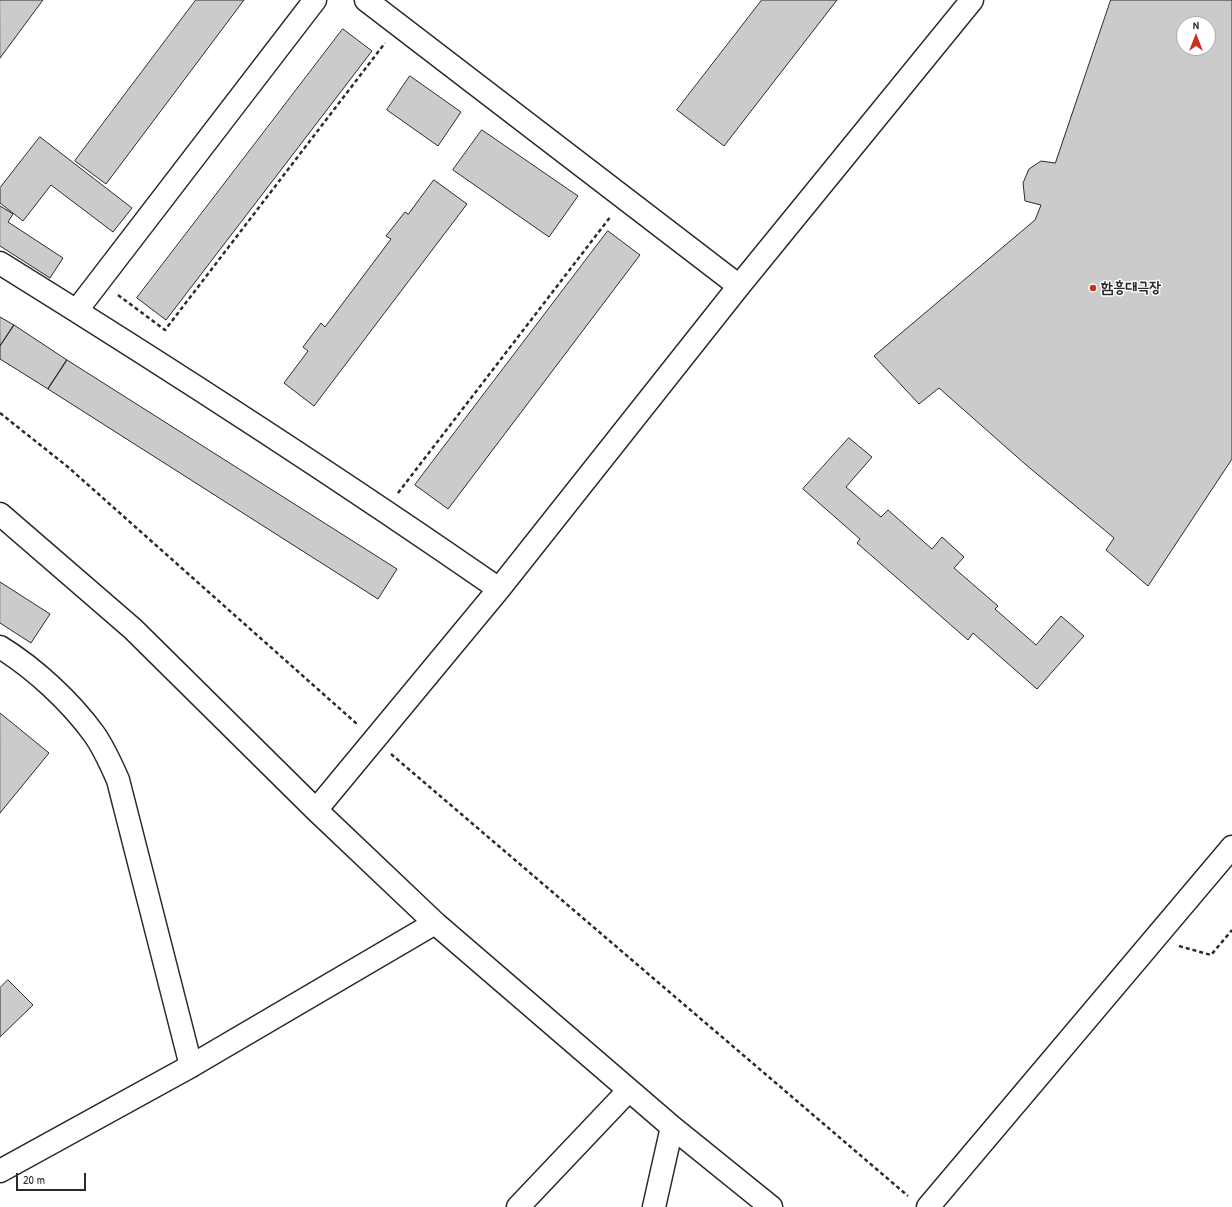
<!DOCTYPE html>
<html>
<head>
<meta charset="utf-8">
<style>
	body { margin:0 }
	#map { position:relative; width:1232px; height:1207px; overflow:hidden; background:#fff; font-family:"Patrick Hand",sans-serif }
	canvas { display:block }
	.north { position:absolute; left:1176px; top:16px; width:40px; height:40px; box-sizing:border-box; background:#fff; border:1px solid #aaa; border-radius:50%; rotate:0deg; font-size:11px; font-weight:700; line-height:16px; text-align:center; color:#2b2b2b }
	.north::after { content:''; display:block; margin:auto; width:14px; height:18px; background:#c8321e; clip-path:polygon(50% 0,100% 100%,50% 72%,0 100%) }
	.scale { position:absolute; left:16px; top:1173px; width:70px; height:18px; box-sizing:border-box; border:2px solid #2b2b2b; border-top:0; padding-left:5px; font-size:12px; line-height:14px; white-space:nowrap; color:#2b2b2b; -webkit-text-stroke:3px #fff; paint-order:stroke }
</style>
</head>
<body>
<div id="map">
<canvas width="1232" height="1207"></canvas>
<div class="north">N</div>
<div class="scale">20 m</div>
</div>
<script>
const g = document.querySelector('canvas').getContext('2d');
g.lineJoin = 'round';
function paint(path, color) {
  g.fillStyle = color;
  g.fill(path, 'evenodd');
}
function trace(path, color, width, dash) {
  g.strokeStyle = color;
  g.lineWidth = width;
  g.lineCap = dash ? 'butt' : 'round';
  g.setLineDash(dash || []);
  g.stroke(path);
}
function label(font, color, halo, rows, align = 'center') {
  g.font = font + ' "Patrick Hand","Poor Story",sans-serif';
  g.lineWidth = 3;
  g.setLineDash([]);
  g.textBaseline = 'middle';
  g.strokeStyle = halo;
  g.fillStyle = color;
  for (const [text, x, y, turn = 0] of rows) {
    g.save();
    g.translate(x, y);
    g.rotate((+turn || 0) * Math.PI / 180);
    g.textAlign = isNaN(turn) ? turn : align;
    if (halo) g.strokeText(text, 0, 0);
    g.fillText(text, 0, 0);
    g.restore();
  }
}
const building = new Path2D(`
	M0,0H43L0,58Z
	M196,0H244L106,184L75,161Z
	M762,0H837L724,146L677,110Z
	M1111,0H1232V459L1148,586L1106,550L1114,538L1025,464L939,388L919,404L874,356L1035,220L1041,205L1025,201L1023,183L1029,169L1041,161L1055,163ZM1184,24H1208V48H1184Z
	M343,29L372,51L166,320L137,298Z
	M410,76L461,112L438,146L387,110Z
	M482,130L578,196L549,237L453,170Z
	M40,137L132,208L113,232L51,185L23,221L0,203V188Z
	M434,180L467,204L314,406L284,383L308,351L303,347L321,323L325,327L391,239L386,236L405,212L408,214Z
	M0,206L13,214L8,222L63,258L50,278L0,246Z
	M608,231L640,255L448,509L415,485Z
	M0,317L14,325L0,346Z
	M14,325L67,360L48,389L0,359V346Z
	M67,360L397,569L378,599L48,389Z
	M849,438L872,457L846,487L881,517L888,510L932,549L942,537L964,557L954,568L998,606L995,609L1036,645L1061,616L1084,636L1037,689L973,633L968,640L857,543L860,539L803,489Z
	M0,582L50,614L31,643L0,623Z
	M0,713L49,753L0,813Z
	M8,980L33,1005L0,1037V988Z`);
paint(building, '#cbcbcb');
trace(building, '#2b2b2b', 1);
const minor = new Path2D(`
	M366,0L739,286
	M0,263C169,368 336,476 499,589
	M77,310L315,0
	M0,514L133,629L316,810L435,923L672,1127L771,1207
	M0,647C34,668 70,701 94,734C104,748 111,764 118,780L191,1066
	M316,810L499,589L739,286L972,0
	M0,1171L191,1066L435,923
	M518,1207L629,1090
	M654,1207L672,1127
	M928,1207L1232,847`);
trace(minor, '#2b2b2b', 25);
trace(new Path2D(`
	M118,295L165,330L385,43
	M0,413L68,467L357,724
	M398,493L611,216
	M391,754L908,1196
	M1179,946L1211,955L1232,930`), '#2b2b2b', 2.5, [4, 3]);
trace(minor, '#fff', 22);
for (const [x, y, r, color] of [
	[1093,288,4,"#c8321e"]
]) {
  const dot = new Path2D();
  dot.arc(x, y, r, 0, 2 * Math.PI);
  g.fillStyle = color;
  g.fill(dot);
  trace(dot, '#fff', 1.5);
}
label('bold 15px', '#2b2b2b', '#fff', [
	["함흥대극장",1101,288]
], 'left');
</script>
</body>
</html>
